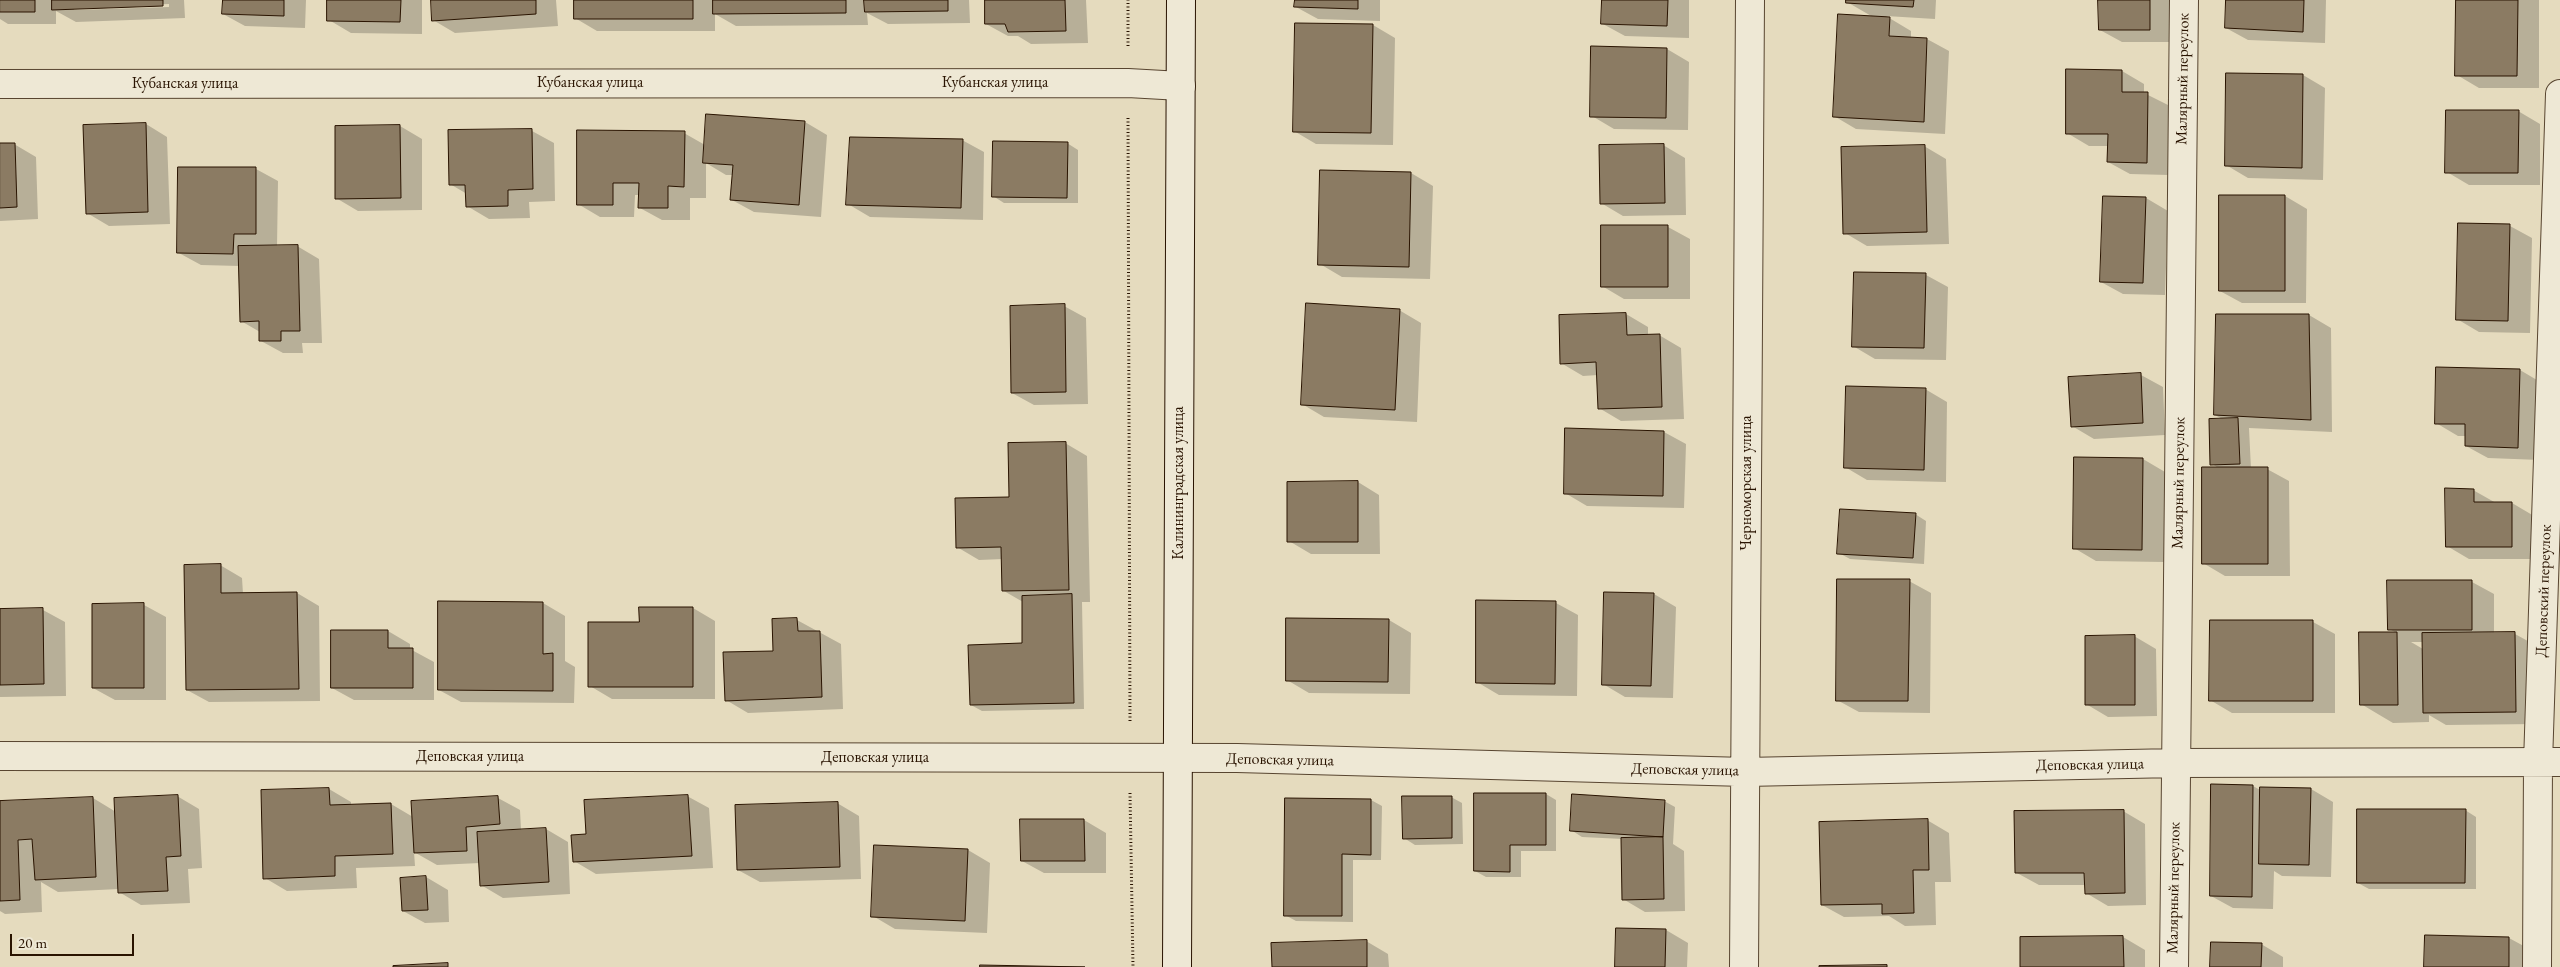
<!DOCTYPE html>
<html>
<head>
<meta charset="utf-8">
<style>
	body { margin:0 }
	#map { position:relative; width:2560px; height:967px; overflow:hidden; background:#e5dbbe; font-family:"EB Garamond",serif }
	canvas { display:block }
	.scale { position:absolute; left:10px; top:934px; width:124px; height:22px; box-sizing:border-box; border:2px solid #291300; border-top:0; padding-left:6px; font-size:15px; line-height:18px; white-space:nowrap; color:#291300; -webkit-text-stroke:4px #eee8d5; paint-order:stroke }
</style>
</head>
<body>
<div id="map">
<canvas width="2560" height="967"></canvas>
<div class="scale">20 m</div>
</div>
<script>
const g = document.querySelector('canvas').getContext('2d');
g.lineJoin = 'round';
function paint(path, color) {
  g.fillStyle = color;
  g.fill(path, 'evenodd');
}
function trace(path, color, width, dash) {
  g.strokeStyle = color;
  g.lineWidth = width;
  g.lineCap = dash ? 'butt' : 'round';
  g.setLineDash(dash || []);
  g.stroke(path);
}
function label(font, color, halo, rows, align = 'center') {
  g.font = font + ' "EB Garamond",serif';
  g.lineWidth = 5;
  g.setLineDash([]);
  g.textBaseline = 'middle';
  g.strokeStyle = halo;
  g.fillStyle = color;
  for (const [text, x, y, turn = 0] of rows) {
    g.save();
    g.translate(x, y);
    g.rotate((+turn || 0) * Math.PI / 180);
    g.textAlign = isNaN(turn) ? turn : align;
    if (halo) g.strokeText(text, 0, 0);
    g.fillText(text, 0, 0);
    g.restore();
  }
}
paint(new Path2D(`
	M0,0H184L185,18L76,22L56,11V24H8L0,19ZM169,4V7L74,10V8Z
	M224,0H306L305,28L245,26L223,14Z
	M329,0H422V34L351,33L329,20Z
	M432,0H556L558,26L455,33L433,20Z
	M575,0H969L970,23L888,24L867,13L868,25L736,26L715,14V31H597L575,18Z
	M986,0H1086L1088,43L1031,44L1018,36H1008L986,24Z
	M1296,0H1380V21L1318,19L1296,7Z
	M1603,0H1689V38L1625,36L1603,24Z
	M1847,0H1936L1935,19L1886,16L1911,31V38L1927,39L1949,51L1945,134L1856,129L1834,116L1873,17L1847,2Z
	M2100,0H2172V42H2122L2100,30Z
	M2227,0H2326L2325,43L2248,40L2226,28Z
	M2457,0H2539V88H2479L2457,75Z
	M1373,25L1395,38L1393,145L1316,144L1294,131Z
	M1593,47L1667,49L1689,62L1688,130L1614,129L1592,116Z
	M2122,71L2144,84V93L2170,106L2169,175L2130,174L2108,162L2109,146H2089L2067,133Z
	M2303,75L2325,88L2323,180L2248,178L2226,165Z
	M2518,111L2540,124V185H2469L2447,172Z
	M707,116L805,122L827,135L821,217L754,212L732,200L733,175H726L706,163V198H690V220H662L640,208V195H635L634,217H600L578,204L684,133L705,145Z
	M146,124L167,137L170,224L109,226L87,213Z
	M400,126L422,139V210L358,211L336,198Z
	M532,131L554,143L555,201L529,202L530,218L489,219L467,206V194L450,184Z
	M962,140L984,152L983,220L870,217L848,204Z
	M1067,143L1078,150V203H1004L993,196Z
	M14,144L36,157L38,219L0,221V145Z
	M1663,145L1685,158L1686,215L1623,216L1601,203Z
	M1924,146L1946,159L1949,244L1867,246L1845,233Z
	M179,168L256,169L278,181L277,247L297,246L319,259L322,343H302L303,353H283L261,341L260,332L241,321L240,266L201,265L179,253Z
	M1411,173L1433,186L1430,279L1342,277L1320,264Z
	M2285,196L2307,209L2306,303H2242L2220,291Z
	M2146,198L2168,211L2165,295L2123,294L2101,282Z
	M1602,226L1668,227L1690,239V299H1624L1602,286Z
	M2510,226L2532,238L2530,333L2479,332L2457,319Z
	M1926,275L1948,287L1946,360L1875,359L1853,346Z
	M1064,306L1086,318L1088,404L1034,405L1012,393Z
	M1399,310L1421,323L1417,422L1324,417L1302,404Z
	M1626,314L1648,327V336L1659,335L1681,348L1684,419L1621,421L1599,408L1598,375L1583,376L1561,363Z
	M2309,315L2331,328L2332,432L2249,428L2251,469H2267L2289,481L2290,576H2225L2203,563L2220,469L2212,464L2224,420L2215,415Z
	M2437,368L2520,370L2542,383L2540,460L2488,458L2466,446L2467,436H2458L2436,423Z
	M2141,375L2163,387L2165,435L2094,439L2072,426Z
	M1925,389L1947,402L1946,482L1867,480L1845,467Z
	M1664,432L1686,444L1684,508L1587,506L1565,493Z
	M1065,443L1087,456L1090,602H1082L1084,709L982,711L971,705L1024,645L1023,602L1004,591L1003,559L979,560L957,547Z
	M2143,459L2165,472L2164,562L2096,561L2074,548Z
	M1358,482L1379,495L1380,554H1311L1289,541Z
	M2473,490L2496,503H2512L2534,516V559H2469L2447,546Z
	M1915,514L1926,521L1924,564L1850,559L1839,553Z
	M220,565L242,578L243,594L297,593L319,606L320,701L209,702L187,690Z
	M1909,581L1931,593L1930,713L1859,712L1837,700Z
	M2472,582L2494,594V634H2515L2537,646V724L2446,725L2429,715V722L2393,723L2361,704L2397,633L2389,629ZM2411,642H2423V649Z
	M1654,594L1676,607L1673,698L1625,697L1603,684Z
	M1478,602L1556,603L1578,615L1577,696L1499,695L1477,682Z
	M543,603L565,616V661L575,667L574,703L461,702L439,690Z
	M144,605L166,617V700H115L93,688Z
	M693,608L715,621V699H612L590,686L641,623Z
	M0,610H43L65,622L66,696L0,697Z
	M797,620L841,644L843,709L748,713L726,700L774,652Z
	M1389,620L1411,633L1410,694L1309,693L1287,680Z
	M2313,622L2335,634V713H2232L2210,700Z
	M388,631L410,644V649L434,662V700H354L332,688Z
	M2134,636L2156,649L2157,716L2108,717L2086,704Z
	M2212,786H2253L2262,791V788L2311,789L2333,802L2331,877L2282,876L2274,871L2273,909L2233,908L2211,896Z
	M329,789L351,802V806L391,804L413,817L498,798L520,810L521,830L546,829L568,842L570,894L503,898L481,885L480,863L437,865L414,852L415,866L356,868L357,888L287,891L265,878Z
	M1546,794L1556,800V851H1521V877H1486L1475,871Z
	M177,796L199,809L202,868L188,869L190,903L141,905L119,892V889L58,892L41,882L42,912L5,914L0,911V802L93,798L116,812Z
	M687,796L709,808L713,868L596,874L574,861L587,835Z
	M1451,797L1462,803L1463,844L1415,845L1404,838Z
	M1371,800L1382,806L1381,860H1353V922L1296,921L1285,915Z
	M1664,801L1675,807L1673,844L1684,851L1685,911L1645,912L1623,899V839L1582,837L1571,830Z
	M837,803L859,816L861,879L760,882L738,870Z
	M2465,810L2476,817V889H2369L2358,883Z
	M2123,811L2145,824L2146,905L2108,906L2086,893V885H2039L2017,873Z
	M1084,820L1106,833V873H1044L1022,861Z
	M1927,820L1949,833L1951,882H1935L1936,925L1905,926L1889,916L1844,917L1822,905Z
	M876,846L968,850L990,863L987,933L895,929L873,916Z
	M426,877L448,890L449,922L425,923L403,911Z
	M1666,930L1688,943L1687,967H1617Z
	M2426,936L2509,938L2531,950V967H2425Z
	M2123,937L2145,950V967H2022L2021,938Z
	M1366,941L1388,954L1389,967H1273Z
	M2261,944L2283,957V967H2211Z`), '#0003');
const building = new Path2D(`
	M0,0H35V12H0Z
	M52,0H163V6L52,10Z
	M223,0H284V16L222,14Z
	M327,0H401L400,22L327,21Z
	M431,0H536V14L432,21Z
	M574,0H693V19H574Z
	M713,0H846V13L713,14Z
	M864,0H948V11L865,12Z
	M985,0H1065L1066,31L1008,32L1005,24H985Z
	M1295,0H1358V9L1294,7Z
	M1602,0H1668L1667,26L1601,24Z
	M1846,0H1914L1913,7L1846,3Z
	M2098,0H2150V30H2099Z
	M2226,0H2304L2303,32L2225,28Z
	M2456,0H2518L2517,76H2455Z
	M1838,14L1890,17L1889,36L1927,38L1924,122L1833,117Z
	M1295,23L1373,24L1371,133L1293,132Z
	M1591,46L1667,48L1666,118L1590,117Z
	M2066,69L2122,70V92H2148L2147,163L2107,162L2108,134H2066Z
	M2226,73L2303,74L2302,168L2225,166Z
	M2446,110H2519L2518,173H2445Z
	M706,114L805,121L799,205L730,200L733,165L703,163Z
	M146,123L148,212L86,214L83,125Z
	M400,125L401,198L335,199V126Z
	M532,129L533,189L508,190V206L466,207L465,185H449L448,130Z
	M577,130L685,131L684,187L668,186V208H638L639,183H613V205H577Z
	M850,137L963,139L961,208L846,205Z
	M993,141L1068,142L1067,198L992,197Z
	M0,143H15L17,207L0,208Z
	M1664,144L1665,203L1600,204L1599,145Z
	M1925,145L1927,232L1843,234L1841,147Z
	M178,167H256V234H234L233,254L177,253Z
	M1320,170L1411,172L1409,267L1318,265Z
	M2219,195H2285V291H2219Z
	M2103,196L2146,197L2143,283L2100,282Z
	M2458,223L2510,224L2508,321L2456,320Z
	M1601,225H1668V287H1601Z
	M298,245L300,331H281V341H259V321L240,322L238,246Z
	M1854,272L1926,273L1924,348L1852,347Z
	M1306,303L1400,309L1395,410L1301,405Z
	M1065,304L1066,392L1011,393L1010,306Z
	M1626,313L1627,335L1660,334L1662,407L1598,409L1596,362L1560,364L1559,315Z
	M2216,314H2309L2311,420L2214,415Z
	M2436,367L2520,369L2518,448L2465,446V424H2435Z
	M2141,373L2143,423L2071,427L2068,377Z
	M1846,386L1926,388L1924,470L1844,468Z
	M2238,418L2240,464L2210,465L2209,419Z
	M1565,428L1664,431L1663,496L1564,494Z
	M1066,442L1069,590L1002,591L1001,547L956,548L955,498L1009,497L1008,443Z
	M2074,457L2143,458L2142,550L2073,549Z
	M2202,467H2268V564H2202Z
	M1358,481V542H1287V482Z
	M2445,488L2474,489V502H2512V547H2446Z
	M1840,509L1916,513L1913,558L1837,554Z
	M221,564V593L297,592L299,689L186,690L184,565Z
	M1837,579H1910L1908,701H1836Z
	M2387,580H2472V630H2388Z
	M1604,592L1654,593L1651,686L1602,685Z
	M1072,594L1074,703L970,705L968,645L1022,643V596Z
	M1476,600L1556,601L1555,684L1476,683Z
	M438,601L543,602V654L553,653V691L438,690Z
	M144,603V688H92V604Z
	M639,607H693V687H588V622H639Z
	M43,608L44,684L0,685V609Z
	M797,618L798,631H820L822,697L725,701L723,652L773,651L772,619Z
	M1286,618L1389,619L1388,682L1286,681Z
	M2210,620H2313V701H2209Z
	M331,630H388V648H413V688H331Z
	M2359,632H2397L2398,705H2360Z
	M2515,632L2516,712L2423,713L2422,633Z
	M2135,635V705H2085V636Z
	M2211,784L2253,785L2252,897L2210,896Z
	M2260,787L2311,788L2309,865L2259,864Z
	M329,788L330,805L391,803L393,854L335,856V876L263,879L261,790Z
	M1474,793H1546V845H1510V872L1474,871Z
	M1572,794L1665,800L1663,837L1570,831Z
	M178,795L181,856L166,857L168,891L118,893L114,798Z
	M688,795L692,856L573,862L571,835L586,834L584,800Z
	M498,796L500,824L466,827L467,851L414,853L411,801Z
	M1402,796H1452V838L1403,839Z
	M93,797L96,877L35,880L32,839L18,840L20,900L0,901V801Z
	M1285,798L1371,799V855L1342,854V916H1284Z
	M838,802L840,867L737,870L735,805Z
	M2357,809H2466L2465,883H2357Z
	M2124,810L2125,893L2085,894L2084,873H2015L2014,811Z
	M1020,819H1084L1085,861H1021Z
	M1928,819L1929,870H1913L1914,913L1882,914V904L1821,905L1819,822Z
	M546,828L549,882L480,886L477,832Z
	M1663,837L1664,899L1622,900L1621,838Z
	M874,845L968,849L965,921L871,917Z
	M426,876L428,910L402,911L400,878Z
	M1616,928L1666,929L1665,967H1615Z
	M2425,935L2509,937V967H2424Z
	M2123,936L2124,967H2020V937Z
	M1367,940V967H1272L1271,943Z
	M2211,942L2262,943L2261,967H2210Z
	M448,963V967H393V966Z
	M980,965L1085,967H980Z
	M1887,965V967H1819V966Z`);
paint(building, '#8b7b63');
trace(building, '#291300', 1);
const street = new Path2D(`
	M0,84L1128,83L1181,86
	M0,756L1237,758L1745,772L2176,763L2560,762
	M1744,967L1750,0
	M2174,967L2184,0
	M2537,967L2538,763L2560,94`);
const secondary = new Path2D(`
	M1177,967L1181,0`);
trace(street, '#584530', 30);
trace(secondary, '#291300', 30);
trace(new Path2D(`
	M1128,46V0
	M1128,118L1130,721
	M1130,793L1133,967`), '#291300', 3, [1, 2.5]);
trace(street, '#eee8d5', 28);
trace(secondary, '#eee8d5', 28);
label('16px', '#291300', '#eee8d5', [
	["Малярный переулок",2183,79,-89],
	["Кубанская улица",590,83],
	["Кубанская улица",995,83],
	["Кубанская улица",185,84],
	["Калининградская улица",1179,483,-90],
	["Черноморская улица",1747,483,-90],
	["Малярный переулок",2179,483,-89],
	["Деповский переулок",2544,591,-88],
	["Деповская улица",470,757],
	["Деповская улица",875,758],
	["Деповская улица",1280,760,1],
	["Деповская улица",2090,765,-1],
	["Деповская улица",1685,770,1],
	["Малярный переулок",2174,888,-89]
]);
</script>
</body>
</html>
